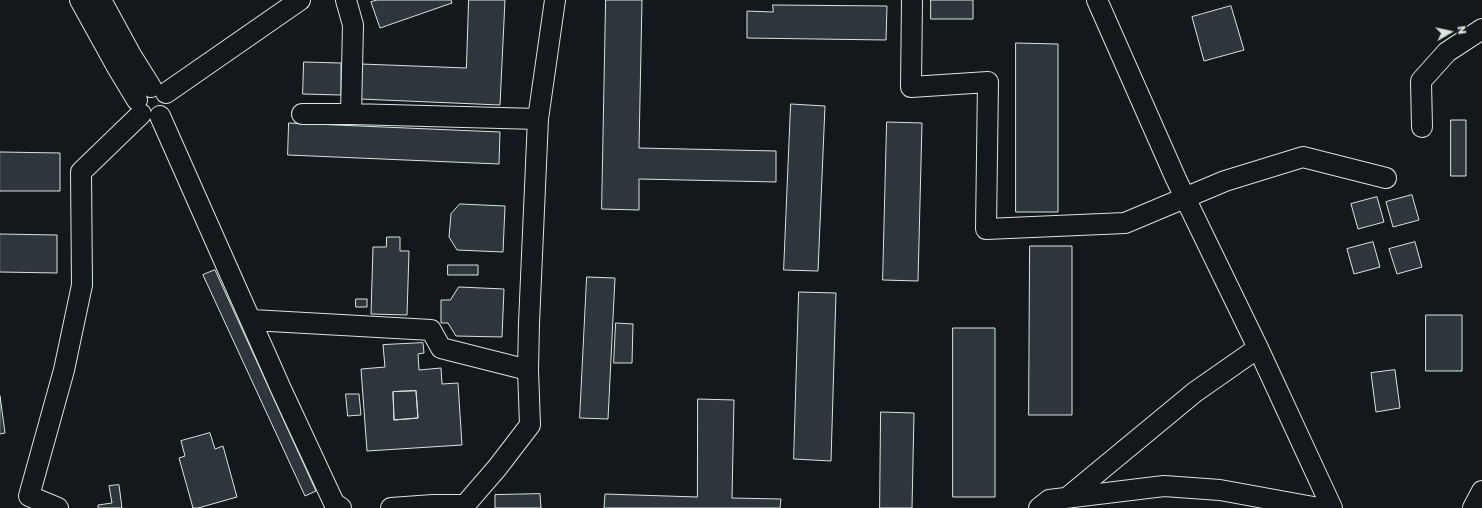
<!DOCTYPE html>
<html>
<head>
<meta charset="utf-8">
<style>
	body { margin:0 }
	#map { position:relative; width:1482px; height:508px; overflow:hidden; background:#14181c; font-family:"Golos Text",sans-serif }
	canvas { display:block }
	.north { position:absolute; left:1430px; top:12px; width:40px; height:40px; -webkit-text-stroke:3px #14181c; paint-order:stroke; rotate:81deg; font-size:11px; font-weight:700; line-height:16px; text-align:center; color:#d8e6dc }
	.north::after { content:''; display:block; margin:auto; width:14px; height:18px; background:#d8e6dc; clip-path:polygon(50% 0,100% 100%,50% 72%,0 100%) }
</style>
</head>
<body>
<div id="map">
<canvas width="1482" height="508"></canvas>
<div class="north">N</div>
</div>
<script>
const g = document.querySelector('canvas').getContext('2d');
g.lineJoin = 'round';
function paint(path, color) {
  g.fillStyle = color;
  g.fill(path, 'evenodd');
}
function trace(path, color, width, dash) {
  g.strokeStyle = color;
  g.lineWidth = width;
  g.lineCap = dash ? 'butt' : 'round';
  g.setLineDash(dash || []);
  g.stroke(path);
}
const building = new Path2D(`
	M378,0H451L452,3L380,28L371,2Z
	M469,0H505L500,105L360,99L361,64L466,68Z
	M606,0H642L639,148L776,151V182L639,179V210L602,209Z
	M931,0H973V19H931Z
	M773,5L887,6L886,40L747,38V11L773,12Z
	M1231,6L1244,50L1204,61L1192,17Z
	M1016,43L1058,44V212H1016Z
	M304,62L341,63V95L303,94Z
	M791,104L825,106L818,271L784,270Z
	M1451,120H1466V176H1451Z
	M887,122L922,123L918,281L883,280Z
	M289,123L500,132L499,164L288,155Z
	M0,152L60,153V191H0Z
	M1412,195L1419,220L1393,227L1386,202Z
	M1377,197L1384,222L1358,229L1351,204Z
	M460,204L505,206L503,252L457,250L449,237L451,214Z
	M0,234L57,235V273L0,272Z
	M387,237H400V251H409L407,315L371,314L373,247H386Z
	M1373,242L1380,267L1354,274L1347,249Z
	M1415,242L1422,267L1397,274L1389,249Z
	M1030,246H1072V415H1029Z
	M448,265H478V275H448Z
	M215,270L316,491L305,496L203,275Z
	M587,277L615,278L608,419L580,418Z
	M459,287L504,289L502,337L456,336L448,323H441V300H450Z
	M799,292L836,293L831,461L794,459Z
	M356,299H367V307H356Z
	M1426,315H1462V371H1426Z
	M616,323L633,324L632,363H614Z
	M953,328H995V497H953Z
	M423,343L424,353L418,354L419,370L441,368L442,384L458,383L462,445L367,451L361,369L385,367L383,345ZM416,391L418,418L394,420L393,392Z
	M1395,370L1400,408L1376,412L1371,373Z
	M416,391L418,418L394,420L393,392Z
	M346,394H359L361,415L348,416Z
	M0,396L5,433L0,434Z
	M698,399L734,400L732,498L781,499L780,508H604L605,494L697,497Z
	M881,412L914,413L912,508H880Z
	M210,433L215,449L223,446L237,497L198,508H193L179,458L185,456L181,441Z
	M119,485L122,508H98V505L112,503L109,486Z
	M540,494L541,508H495V495Z`);
paint(building, '#2c363c');
trace(building, '#d8e6dc', 1);
const minor = new Path2D(`
	M80,0L117,67L137,100
	M101,0L131,55L151,87
	M346,0L353,25L351,114
	M912,0L911,87L988,82L986,229L1125,223L1225,181L1303,157L1386,178
	M1097,0L1176,179L1258,348L1332,508
	M166,93L300,0
	M302,114H351L538,119
	M160,116L281,389L334,503L341,508
	M1422,127L1421,81L1447,52L1482,29
	M252,320L431,330L441,348L528,370
	M1068,497L1195,392L1258,348
	M58,508L29,496L64,370L82,285L81,172L141,114
	M391,508L433,505H465L497,468L530,425L528,370L529,323L538,119L555,0
	M1039,508L1049,500L1164,486L1220,490L1319,508
	M1473,508L1482,491`);
trace(minor, '#d8e6dc', 22);
trace(minor, '#14181c', 20);
</script>
</body>
</html>
